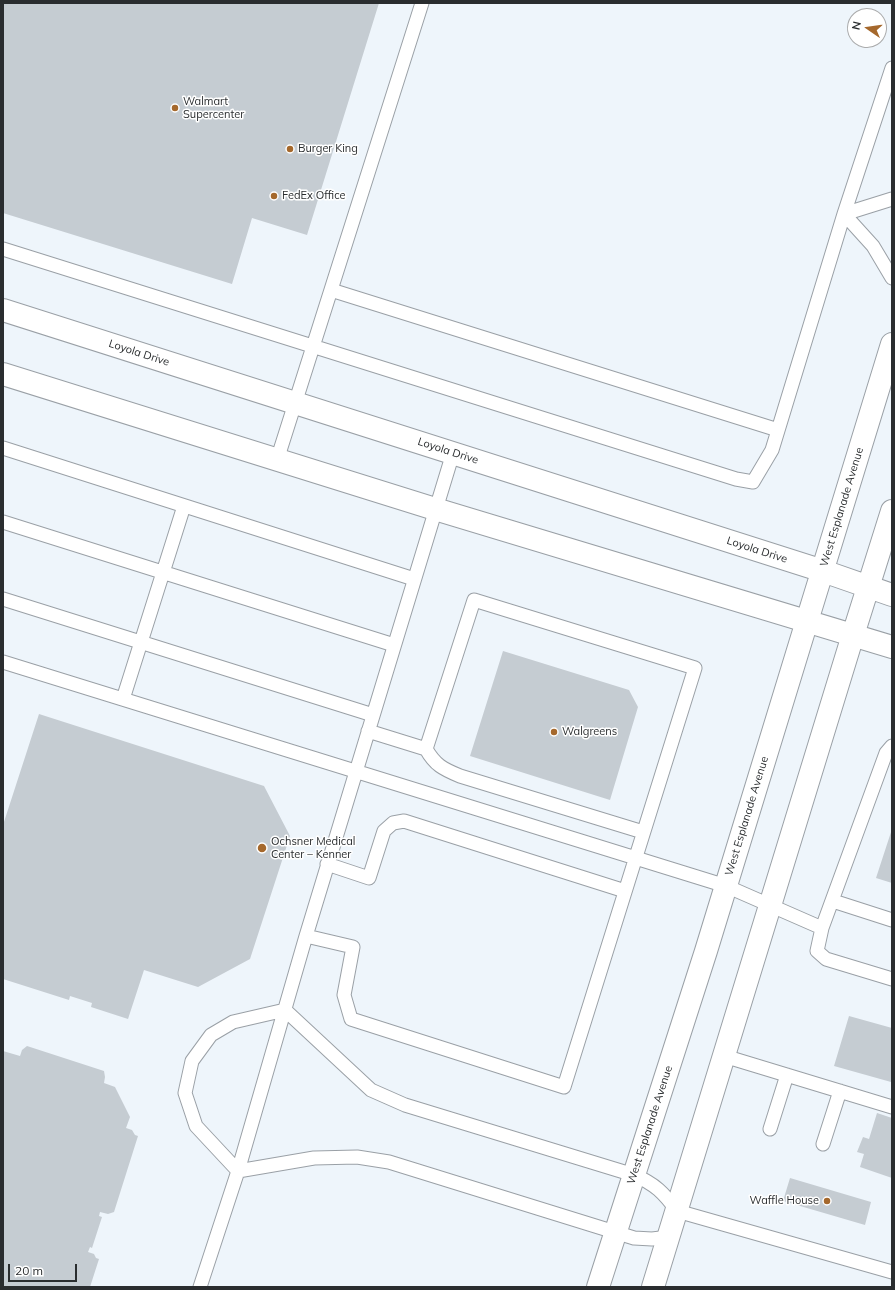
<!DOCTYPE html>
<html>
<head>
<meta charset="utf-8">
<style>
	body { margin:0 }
	#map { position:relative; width:895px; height:1290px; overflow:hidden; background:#eef5fb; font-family:Mulish,sans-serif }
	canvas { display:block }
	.frame { position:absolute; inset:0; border:4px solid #2a2d2f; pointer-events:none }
	.north { position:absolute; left:847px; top:8px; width:40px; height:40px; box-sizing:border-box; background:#fff; border:1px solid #aaabac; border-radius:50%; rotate:283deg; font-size:11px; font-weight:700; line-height:16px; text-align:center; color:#2a2d2f }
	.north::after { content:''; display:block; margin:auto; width:14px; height:18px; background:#a5682c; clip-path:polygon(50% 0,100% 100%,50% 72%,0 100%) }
	.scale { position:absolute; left:8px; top:1264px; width:69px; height:18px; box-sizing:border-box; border:2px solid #2a2d2f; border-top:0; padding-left:5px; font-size:12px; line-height:14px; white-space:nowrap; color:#2a2d2f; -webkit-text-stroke:3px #fff; paint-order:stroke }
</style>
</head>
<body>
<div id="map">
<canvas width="895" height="1290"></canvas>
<div class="frame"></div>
<div class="north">N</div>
<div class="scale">20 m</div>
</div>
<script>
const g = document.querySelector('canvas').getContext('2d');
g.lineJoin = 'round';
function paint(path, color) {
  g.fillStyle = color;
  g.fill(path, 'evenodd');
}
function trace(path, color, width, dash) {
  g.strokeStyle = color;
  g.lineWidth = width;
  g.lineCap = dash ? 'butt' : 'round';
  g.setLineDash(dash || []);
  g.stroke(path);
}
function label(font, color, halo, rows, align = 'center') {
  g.font = font + ' Mulish,sans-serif';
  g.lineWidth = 3;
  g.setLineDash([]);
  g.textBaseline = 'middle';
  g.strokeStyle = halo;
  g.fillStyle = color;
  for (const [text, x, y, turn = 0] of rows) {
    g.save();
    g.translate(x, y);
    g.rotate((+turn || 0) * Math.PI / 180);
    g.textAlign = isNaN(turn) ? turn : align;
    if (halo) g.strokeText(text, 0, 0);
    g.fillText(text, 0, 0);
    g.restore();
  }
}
paint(new Path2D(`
	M3,3H379L307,235L252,218L232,284L3,213Z
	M503,651L629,690L638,707L610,800L470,756Z
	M39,714L264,786L290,836L250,959L198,987L144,970L128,1019L91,1007L92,1003L70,996L69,1000L3,979V825Z
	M892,829V883L876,878Z
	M849,1016L892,1028L891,1082L834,1066Z
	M27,1046L104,1071L105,1077L104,1083L115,1087L130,1117L126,1128L132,1130L135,1135L138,1136L114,1212L108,1214L100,1212L99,1216L102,1217L92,1248L90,1247L88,1252L94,1254L96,1258L99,1259L90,1287H3V1051L20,1056L22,1050Z
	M877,1113L892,1118V1178L860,1167L864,1154L857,1152L863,1137L869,1139Z
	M790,1178L871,1202L865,1225L783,1201Z`), '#c5ccd2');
const service = new Path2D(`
	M844,214L873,246L892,278
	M844,214L892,199
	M3,249L736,479L753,482L772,450L844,214L892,68
	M331,290L778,430
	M3,448L414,579
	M277,460L422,3
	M3,522L394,645
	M3,599L373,715
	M3,662L726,886L822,928L817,951L826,959L892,979
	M123,699L184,506
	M426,749C435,765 443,769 460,776L643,832
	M327,864L369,878L384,831L393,823L404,821L625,891
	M833,901L892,920
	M822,928L886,753L892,746
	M306,936L353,947L344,995L351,1019L564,1087L695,668L474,600L426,749L368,731
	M724,1056L892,1107
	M770,1129L787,1075
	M823,1144L840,1091
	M669,1237L652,1239L634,1238L389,1162L357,1157L314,1158L238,1171L196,1126L185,1093L192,1061L211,1035L233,1022L285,1010L371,1090L405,1105L634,1175C655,1184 664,1193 677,1211L892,1272
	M200,1287L238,1171L306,936L453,453`);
const tertiary = new Path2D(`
	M598,1287L706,951L807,621
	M653,1287L853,635`);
const secondary = new Path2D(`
	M3,310L823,571L892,595
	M3,374L435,509L892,647
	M807,621L892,344
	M853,635L892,511`);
trace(service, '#9aa0a6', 15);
trace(tertiary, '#9aa0a6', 24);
trace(secondary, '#9aa0a6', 24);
trace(service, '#fff', 13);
trace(tertiary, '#fff', 22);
trace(secondary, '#fff', 22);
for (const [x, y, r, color] of [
	[175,108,4,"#a5682c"],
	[290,149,4,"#a5682c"],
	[274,196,4,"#a5682c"],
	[554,732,4,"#a5682c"],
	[262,848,5,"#a5682c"],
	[827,1201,4,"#a5682c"]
]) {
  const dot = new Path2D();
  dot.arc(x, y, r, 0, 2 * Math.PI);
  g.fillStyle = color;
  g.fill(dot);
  trace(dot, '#fff', 1.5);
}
label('11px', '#2a2d2f', '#fff', [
	["Walmart",183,102],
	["Supercenter",183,115],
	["Burger King",298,149],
	["FedEx Office",282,196],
	["Walgreens",562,732],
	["Ochsner Medical",271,842],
	["Center – Kenner",271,855],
	["Waffle House",819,1201,"right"]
], 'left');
label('11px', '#2a2d2f', '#fff', [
	["Loyola Drive",139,353,18],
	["Loyola Drive",448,451,18],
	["West Esplanade Avenue",842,507,-73],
	["Loyola Drive",757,550,18],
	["West Esplanade Avenue",747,816,-73],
	["West Esplanade Avenue",650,1125,-72]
]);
</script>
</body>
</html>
